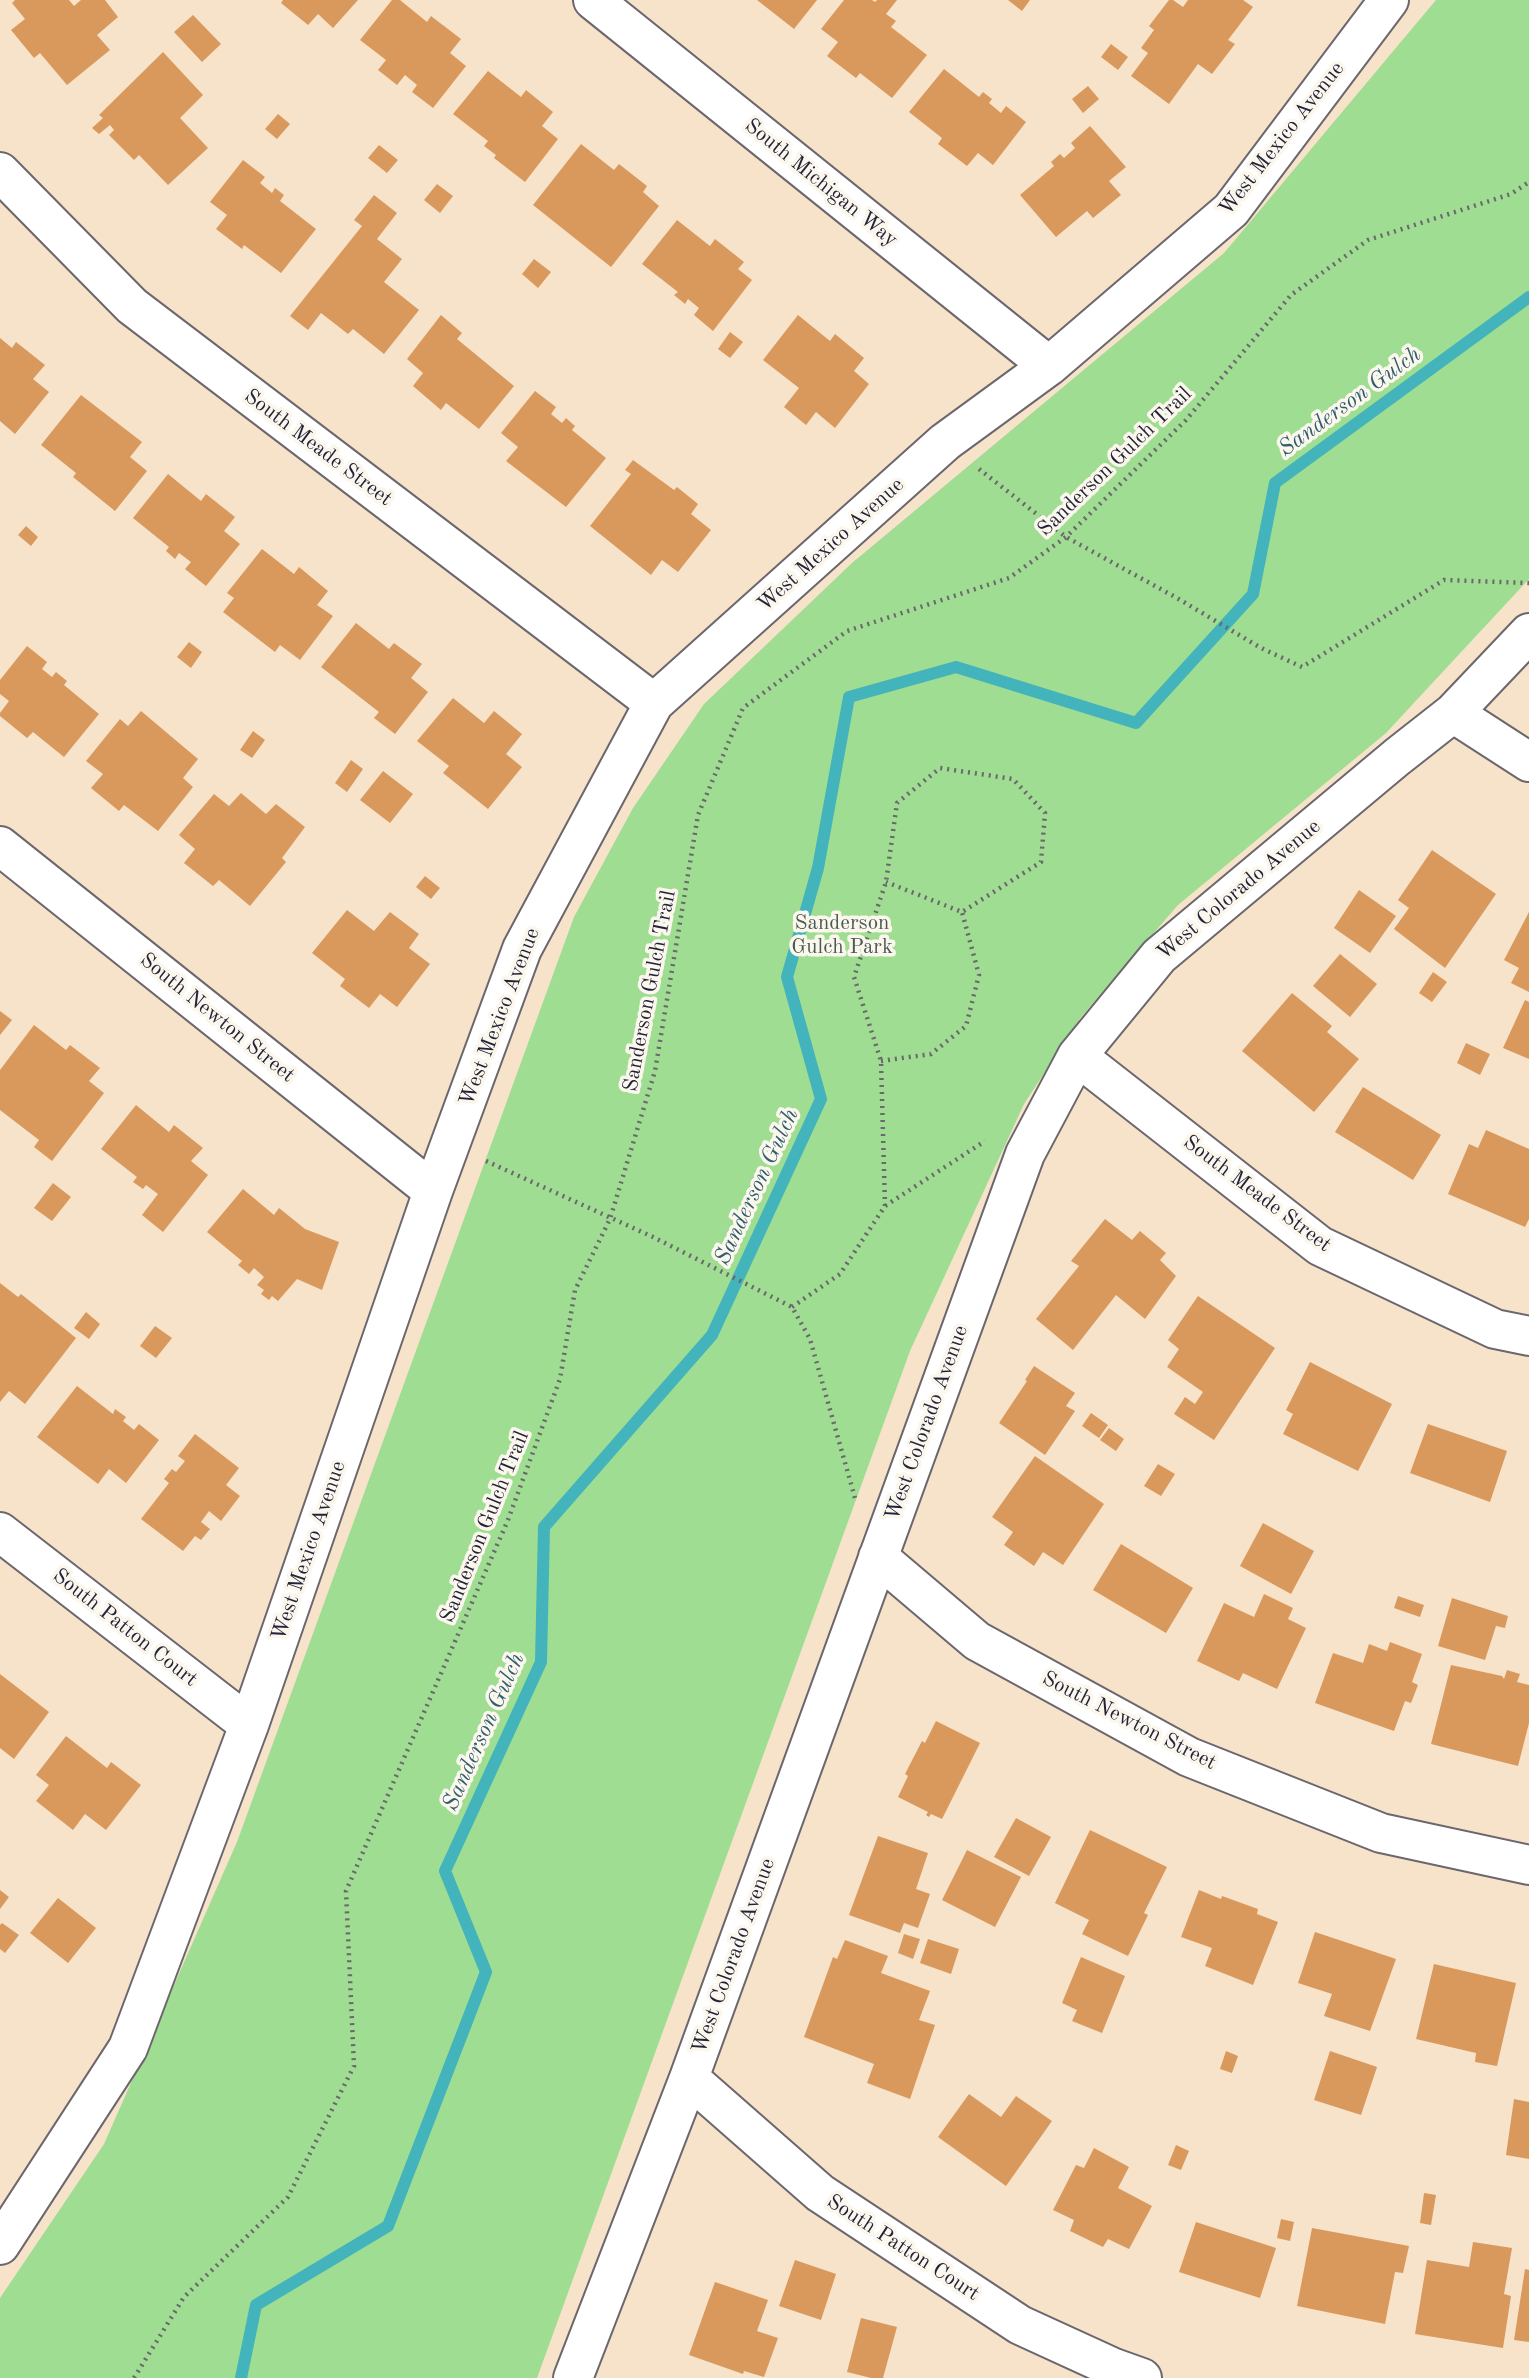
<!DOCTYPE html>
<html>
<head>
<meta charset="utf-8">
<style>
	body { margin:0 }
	canvas { display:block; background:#f6e3ca }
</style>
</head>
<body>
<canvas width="1529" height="2378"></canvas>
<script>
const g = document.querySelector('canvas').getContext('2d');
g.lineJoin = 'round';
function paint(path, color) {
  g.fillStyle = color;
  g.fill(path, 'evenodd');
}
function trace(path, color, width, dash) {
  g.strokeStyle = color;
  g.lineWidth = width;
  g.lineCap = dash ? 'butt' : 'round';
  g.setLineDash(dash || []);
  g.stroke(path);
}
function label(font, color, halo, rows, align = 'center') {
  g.font = font + ' "Old Standard TT",serif';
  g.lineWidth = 7;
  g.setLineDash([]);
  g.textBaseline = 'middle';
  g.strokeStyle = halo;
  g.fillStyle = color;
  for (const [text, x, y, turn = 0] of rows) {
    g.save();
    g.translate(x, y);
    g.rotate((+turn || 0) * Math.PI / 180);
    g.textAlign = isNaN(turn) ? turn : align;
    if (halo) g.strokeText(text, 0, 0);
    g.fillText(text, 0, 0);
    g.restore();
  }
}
paint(new Path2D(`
	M1436,0H1529V579L1386,733L1178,905L1081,1017L1024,1104L910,1351L537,2378H0V2298L104,2144L237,1842L574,917L633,808L704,704L852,563L1224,253Z`), '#9fdd92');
trace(new Path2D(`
	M241,2378L256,2305L388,2226L486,1972L445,1871L541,1662L544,1527L712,1335L821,1099L787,977L818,868L849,697L956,667L1136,723L1253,594L1275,483L1529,297`), '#43b3bc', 12);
paint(new Path2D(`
	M15,0H69L74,6L81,0H105L118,17L97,35L110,50L67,85L40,53L34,58L11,30L25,19L12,3Z
	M283,0H358L333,28L318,14L308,25L281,3Z
	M392,0H400L427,22L431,16L461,39L450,53L466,66L433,108L412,92L417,85L405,75L397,85L378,70L386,60L360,40Z
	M757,0H817L794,29Z
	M844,0H872L875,2L877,0H897L886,14L896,21L891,27L927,55L892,98L860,73L856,78L827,56L838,42L821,29Z
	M1008,0H1030L1022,11Z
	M1169,0H1173L1183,7L1188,0H1243L1253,7L1228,40L1235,44L1212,74L1198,64L1169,104L1131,76L1148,53L1141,48L1154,30L1149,26Z
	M193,15L221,44L202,62L174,32Z
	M1111,44L1128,57L1118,70L1101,57Z
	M163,52L203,95L180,118L208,148L168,185L139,155L134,160L109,135L114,130L110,125L99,134L92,128L103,118L99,115Z
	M944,69L979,97L983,92L992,99L989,103L1001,113L1006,106L1026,122L993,165L978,153L967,166L938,144L942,138L909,112Z
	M488,71L521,97L526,90L553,112L542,126L558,139L525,182L494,158L496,155L484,146L488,141L453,114Z
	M1088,86L1099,99L1083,113L1072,99Z
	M278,114L290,124L277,139L265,129Z
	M1090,126L1126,167L1109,181L1121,195L1093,218L1087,211L1056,237L1020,195L1054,166L1051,162L1060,154L1064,158L1075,148L1071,143Z
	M581,144L614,170L619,164L647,186L643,192L659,206L611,267L533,205Z
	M379,145L398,160L387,173L368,158Z
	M243,160L265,177L260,183L272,193L275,188L284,195L280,201L316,229L281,273L244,245L242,249L216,229L227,215L210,202Z
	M437,184L453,196L440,213L424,200Z
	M374,195L397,213L377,239L402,259L384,282L419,310L384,354L353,329L348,334L321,313L308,330L290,316L362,226L354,220Z
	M677,220L710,246L715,239L744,262L738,269L752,280L713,331L694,315L699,308L688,299L685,304L674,295L678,292L642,264Z
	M534,259L551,272L538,288L522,274Z
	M441,315L462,333L457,339L514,386L479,429L446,403L441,410L413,386L423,373L407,359Z
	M798,315L830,341L835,334L864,358L854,371L869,384L835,428L816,412L806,425L784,407L799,388L763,360Z
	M730,332L743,342L730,358L718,349Z
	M0,338L12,348L16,342L45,365L33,379L49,392L15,434L0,421Z
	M535,391L556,407L551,414L562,423L566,418L575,426L572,430L606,458L566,507L506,461L518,447L501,433Z
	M81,395L142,442L130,457L147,471L115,511L73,477L76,473L41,445Z
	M633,460L674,490L677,487L698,504L691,514L711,530L678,572L662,560L651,575L590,526L631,474L625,470Z
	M168,474L201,501L206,494L235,517L224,531L240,544L206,586L185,569L191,562L179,553L175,559L166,551L169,547L133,518Z
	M26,526L38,537L31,546L18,535Z
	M262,549L294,574L299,567L328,591L317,605L333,616L300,660L280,645L275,652L223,612L234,598L227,593Z
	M356,623L389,649L394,643L422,664L411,678L428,692L395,734L374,718L379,712L321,667Z
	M189,642L202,652L191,668L177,657Z
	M27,646L47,662L42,669L52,677L56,672L67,681L64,685L99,714L64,757L33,732L27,738L0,716V713L9,701L0,694V680Z
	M453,698L484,723L494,711L522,734L506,754L522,767L488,809L443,773L449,766L417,741Z
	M141,711L198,759L183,778L193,787L158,831L124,805L119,811L91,788L103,774L86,761L120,719L128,726Z
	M253,731L265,740L252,758L240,750Z
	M351,760L363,769L347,792L335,783Z
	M383,771L413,794L390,823L360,800Z
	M241,793L266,814L276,804L305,827L282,858L286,862L250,906L219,880L213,886L184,863L195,849L179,835L214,794L229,806Z
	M1432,850L1496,894L1445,968L1394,929L1409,908L1398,900Z
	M425,876L440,888L431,899L416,887Z
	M1359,890L1396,916L1370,953L1334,928Z
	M347,910L374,931L390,912L419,934L409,948L430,964L397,1007L380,994L369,1008L340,986L345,979L312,953Z
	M1529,912V992L1511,983L1519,968L1504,960Z
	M1340,954L1377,984L1350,1017L1313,986Z
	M1433,972L1447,982L1432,1002L1419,993Z
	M1292,993L1332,1026L1327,1032L1359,1059L1314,1112L1242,1051Z
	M1525,1000L1529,1002V1059L1503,1048Z
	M0,1011L12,1020L0,1035Z
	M34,1025L66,1050L70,1045L100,1068L89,1081L104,1093L52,1161L34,1147L39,1140L0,1110V1070Z
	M1466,1043L1490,1054L1480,1075L1457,1063Z
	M1363,1087L1441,1135L1413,1180L1335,1132Z
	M136,1105L169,1132L174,1125L203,1148L191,1161L208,1175L163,1232L142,1215L158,1194L146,1185L143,1189L133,1182L137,1177L101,1149Z
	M1486,1130L1529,1149V1219L1525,1227L1448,1194L1469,1144L1478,1148Z
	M53,1183L71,1197L52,1221L34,1208Z
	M243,1189L274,1215L279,1208L305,1229L339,1242L322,1290L297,1279L278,1301L272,1296L269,1300L261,1294L264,1290L257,1285L264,1277L254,1268L249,1274L238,1265L242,1261L207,1232Z
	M1105,1219L1132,1240L1140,1231L1166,1253L1160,1260L1176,1276L1145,1319L1116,1295L1073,1350L1036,1319L1079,1266L1071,1261Z
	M0,1283L18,1297L21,1294L76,1338L25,1404L9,1391L0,1402Z
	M1198,1296L1275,1348L1214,1440L1174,1414L1185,1397L1195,1404L1203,1392L1167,1367L1179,1349L1168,1340Z
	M86,1312L100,1324L89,1339L74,1328Z
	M155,1326L172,1338L156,1358L140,1346Z
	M1310,1362L1392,1404L1358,1471L1283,1434L1293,1414L1286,1410Z
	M1034,1366L1075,1393L1066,1406L1075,1411L1045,1455L999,1423L1027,1381L1025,1380Z
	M77,1386L113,1414L115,1409L126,1417L123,1421L134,1430L139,1424L159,1440L126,1483L109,1469L98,1484L37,1437Z
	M1091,1413L1108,1425L1099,1438L1082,1426Z
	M1428,1424L1507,1451L1490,1502L1410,1473Z
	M1109,1428L1124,1439L1116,1451L1100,1440Z
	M195,1434L239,1468L226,1485L240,1496L221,1521L209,1511L201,1522L210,1529L201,1540L195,1536L183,1551L141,1519L169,1483L164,1479L172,1469L176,1472L185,1461L178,1456Z
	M1035,1456L1104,1504L1063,1565L1043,1552L1034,1566L1004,1545L1013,1532L992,1517Z
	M1158,1464L1175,1474L1161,1496L1144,1486Z
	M1263,1523L1314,1551L1291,1594L1240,1566Z
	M1121,1544L1193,1588L1166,1633L1093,1590Z
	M1264,1594L1293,1608L1288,1619L1306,1628L1277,1689L1243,1673L1239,1681L1197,1661L1224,1603L1254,1617Z
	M1398,1596L1424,1605L1420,1617L1394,1608Z
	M1452,1598L1508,1616L1505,1628L1496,1626L1485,1660L1438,1646Z
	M1390,1642L1422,1654L1412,1682L1418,1685L1411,1703L1405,1701L1394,1731L1315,1703L1333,1653L1363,1663L1369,1644L1387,1651Z
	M1451,1665L1502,1676L1504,1679L1507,1670L1520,1674L1517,1682L1529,1685V1723L1518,1766L1431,1744Z
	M0,1674L49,1712L14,1759L0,1748Z
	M936,1721L980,1743L942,1819L931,1814L929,1817L926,1815L928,1812L898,1797L908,1776L905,1774L922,1741L925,1743Z
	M66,1736L107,1768L111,1762L141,1785L106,1830L85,1814L73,1830L36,1801L49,1785L36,1775Z
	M1016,1818L1051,1837L1029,1876L994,1857Z
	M1090,1830L1167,1867L1144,1913L1148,1915L1128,1956L1082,1934L1089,1920L1055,1903Z
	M878,1836L928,1853L916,1889L930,1894L918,1928L904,1923L900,1933L849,1915Z
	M967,1850L1021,1877L995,1927L942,1900Z
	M0,1890L9,1897L0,1909Z
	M1199,1890L1221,1899L1222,1896L1258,1909L1257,1914L1278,1922L1253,1985L1205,1966L1212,1948L1181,1937Z
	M58,1898L96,1928L68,1963L30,1933Z
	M2,1923L19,1935L5,1953L0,1949V1925Z
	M1315,1932L1396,1959L1370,2031L1324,2016L1332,1994L1298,1983Z
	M904,1934L920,1939L913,1959L898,1953Z
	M928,1939L959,1949L951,1974L920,1963Z
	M845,1940L888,1956L881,1973L930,1991L919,2020L935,2025L910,2099L867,2083L874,2064L804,2037L833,1957L837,1959Z
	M1081,1957L1125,1976L1102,2033L1072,2021L1077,2010L1062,2003Z
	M1434,1964L1516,1983L1497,2066L1475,2062L1476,2053L1416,2039Z
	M1226,2051L1238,2056L1232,2073L1220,2069Z
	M1330,2051L1377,2067L1361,2115L1314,2100Z
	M969,2094L1001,2117L1016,2096L1052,2121L1006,2186L938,2137Z
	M1514,2099L1529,2102V2159L1506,2155Z
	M1176,2145L1189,2151L1181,2170L1168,2165Z
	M1094,2148L1129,2167L1118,2188L1152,2206L1129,2249L1108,2239L1103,2247L1070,2231L1074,2220L1053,2210L1076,2165L1084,2168Z
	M1424,2193L1436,2195L1431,2225L1420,2223Z
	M1281,2219L1294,2222L1290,2241L1277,2238Z
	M1196,2222L1276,2248L1260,2298L1179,2272Z
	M1312,2228L1409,2246L1403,2273L1395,2272L1385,2324L1297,2306Z
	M1473,2242L1512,2248L1504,2294L1511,2296L1503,2348L1415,2334L1427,2260L1469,2267Z
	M795,2260L836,2274L821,2320L779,2306Z
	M1525,2269L1529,2270V2342L1514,2340Z
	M715,2282L768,2300L757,2331L778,2338L764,2377L744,2371L743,2374L689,2355Z
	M861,2318L897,2327L883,2378H871L847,2372Z`), '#d9995d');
const street = new Path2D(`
	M593,0L1049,366
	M0,172L132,306L654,703
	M1453,713L1529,762
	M0,846L433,1191
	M1077,1056L1320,1246L1495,1329L1529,1336
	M0,1532L249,1725
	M878,1557L977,1641L1189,1757L1381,1833L1529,1865
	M689,2078L820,2193L1020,2325L1114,2368L1142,2378
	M0,2245L128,2048L249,1725L433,1191L522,949L654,703L945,442L1049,366L1231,210L1389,0
	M573,2378L689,2078L1025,1154L1077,1056L1159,956L1397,757L1453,713L1529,633`);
trace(street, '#6c666d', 42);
trace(new Path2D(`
	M979,469L1066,537L1177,598L1261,648L1302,667L1444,580L1529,583
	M881,1061L931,1054L966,1026L979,975L962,912
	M486,1161L653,1237L792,1307L810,1339L855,1498
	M885,1206L881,1061L854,977L886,882L897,803L940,768L1013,779L1045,813L1041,862L962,912L886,882
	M792,1307L840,1274L885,1206L985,1141
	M134,2378L184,2297L288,2197L354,2066L346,1891L508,1520L560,1379L575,1290L610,1219L655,1071L698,815L743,708L847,631L1009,578L1066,537L1186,420L1291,295L1368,240L1511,194L1529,182`), '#6c666d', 4.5, [2, 5]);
trace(street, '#fff', 38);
label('21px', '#22223b', '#fbf7ec', [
	["West Mexico Avenue",1282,139,-52],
	["South Michigan Way",821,183,39],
	["South Meade Street",318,448,37],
	["Sanderson Gulch Trail",1115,462,-44],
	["West Mexico Avenue",831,545,-42],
	["West Colorado Avenue",1239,890,-40],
	["Sanderson Gulch Trail",650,991,-79],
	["West Mexico Avenue",500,1017,-69],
	["South Newton Street",217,1018,39],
	["South Meade Street",1257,1194,37],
	["West Colorado Avenue",927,1423,-70],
	["Sanderson Gulch Trail",485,1527,-68],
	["West Mexico Avenue",309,1551,-71],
	["South Patton Court",125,1628,38],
	["South Newton Street",1129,1721,27],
	["West Colorado Avenue",734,1956,-70],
	["South Patton Court",903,2248,33]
]);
label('21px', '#485a55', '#fbf7ec', [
	["Sanderson",842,923],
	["Gulch Park",842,947]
]);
label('italic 23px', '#2f5c6f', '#fbf7ec', [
	["Sanderson Gulch",1350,402,-36],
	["Sanderson Gulch",757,1187,-65],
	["Sanderson Gulch",484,1732,-66]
]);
</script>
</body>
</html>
